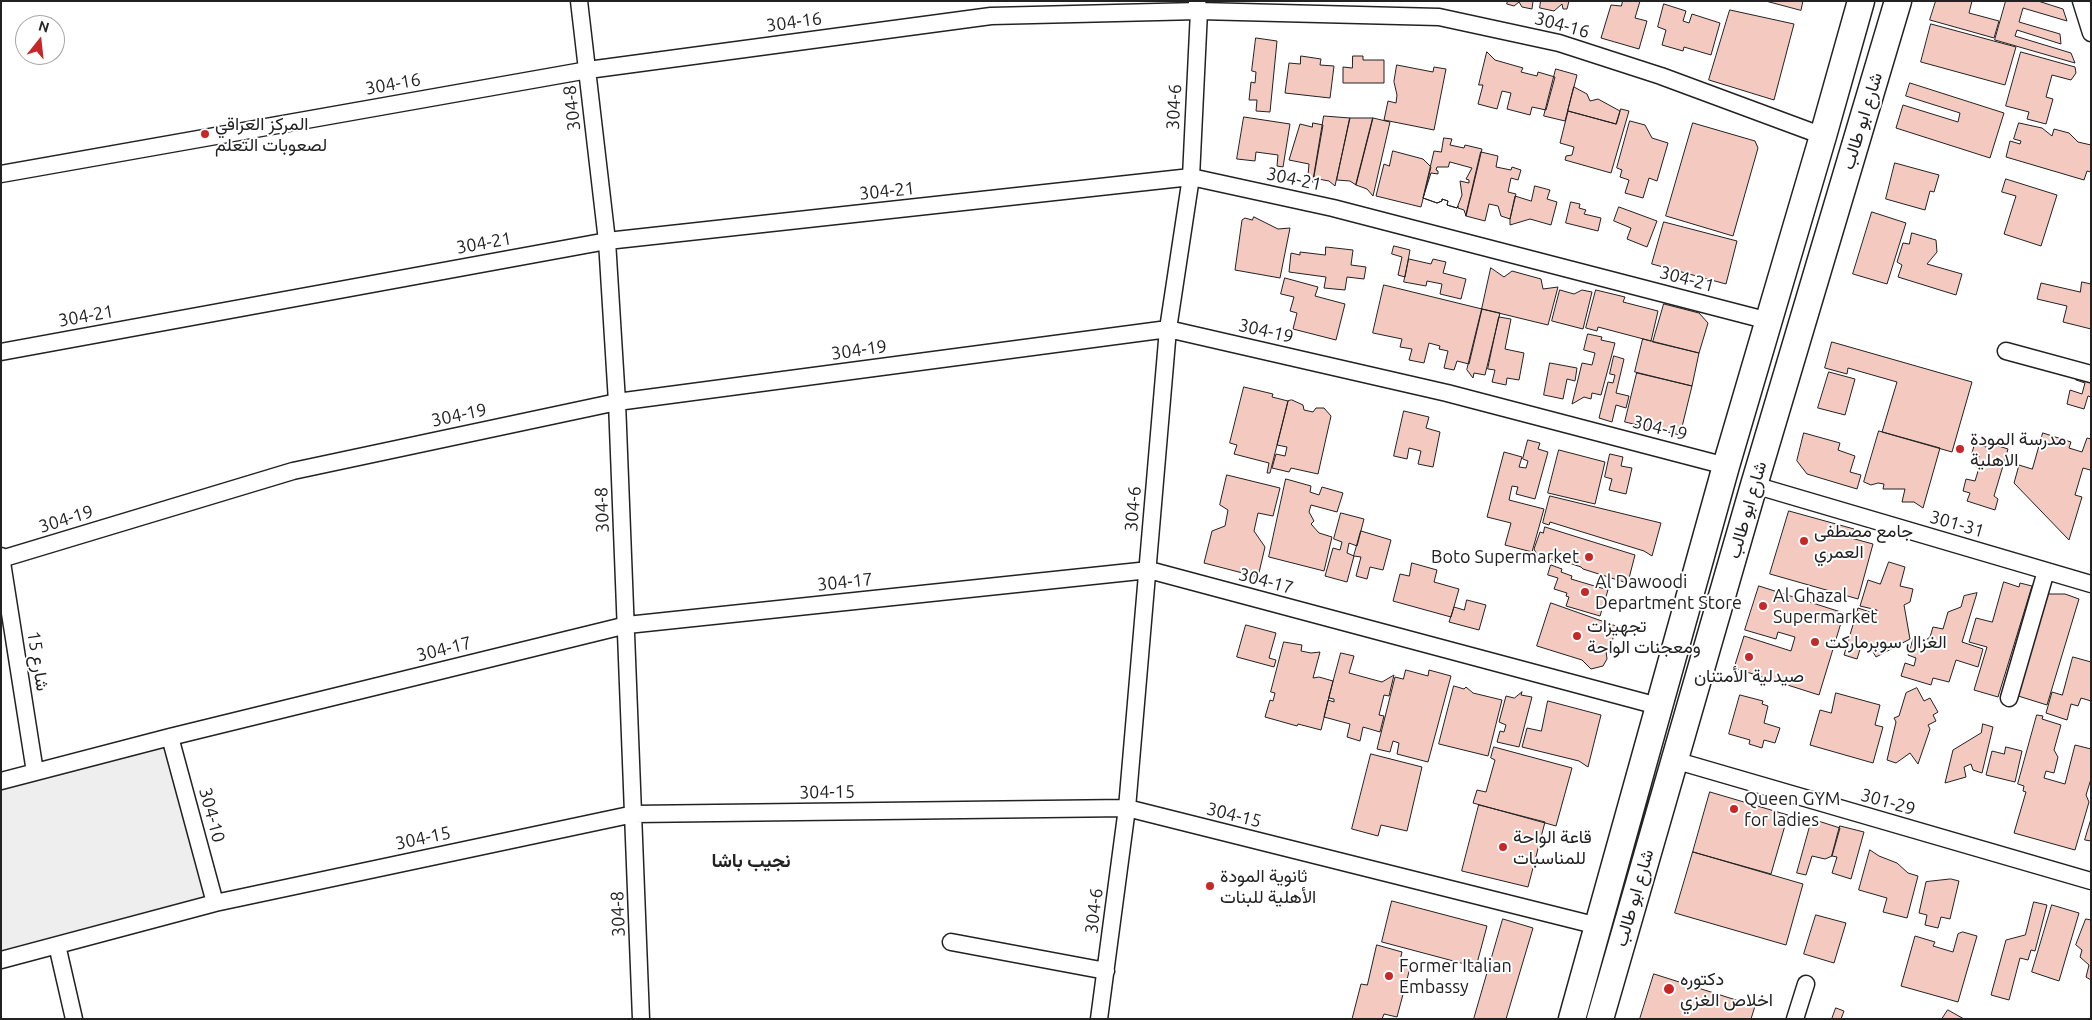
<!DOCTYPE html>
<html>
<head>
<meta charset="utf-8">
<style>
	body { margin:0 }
	#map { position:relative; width:2092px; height:1020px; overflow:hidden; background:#fff; font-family:Ubuntu,sans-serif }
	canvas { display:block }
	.frame { position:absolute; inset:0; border:2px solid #222; pointer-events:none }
	.north { position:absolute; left:15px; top:15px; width:50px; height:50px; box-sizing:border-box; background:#fff; border:1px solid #a7a7a7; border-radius:50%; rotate:16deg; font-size:14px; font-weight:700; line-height:20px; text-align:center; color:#222 }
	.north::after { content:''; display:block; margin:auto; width:18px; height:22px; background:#c62828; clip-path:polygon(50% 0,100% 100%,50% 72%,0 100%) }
</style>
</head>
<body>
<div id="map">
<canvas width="2092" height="1020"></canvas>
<div class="frame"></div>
<div class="north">N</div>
</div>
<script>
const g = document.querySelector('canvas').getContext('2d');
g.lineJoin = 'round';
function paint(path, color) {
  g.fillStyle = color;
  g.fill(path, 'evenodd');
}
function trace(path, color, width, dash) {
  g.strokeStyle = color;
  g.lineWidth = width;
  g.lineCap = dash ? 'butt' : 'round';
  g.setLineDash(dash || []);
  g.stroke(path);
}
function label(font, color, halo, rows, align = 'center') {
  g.font = font + ' Ubuntu,Vazirmatn,sans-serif';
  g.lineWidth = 4;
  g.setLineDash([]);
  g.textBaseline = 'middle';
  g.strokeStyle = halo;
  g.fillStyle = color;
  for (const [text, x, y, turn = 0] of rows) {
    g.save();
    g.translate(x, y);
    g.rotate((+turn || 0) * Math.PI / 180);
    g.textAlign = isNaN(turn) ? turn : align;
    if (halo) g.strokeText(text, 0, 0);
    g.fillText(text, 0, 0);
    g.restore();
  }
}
const green = new Path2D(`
	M170,737L215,903L1,960V781Z`);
paint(green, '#eee');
trace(green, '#6f6f6f', 1);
const building = new Path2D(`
	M1508,1H1533L1532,9L1522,7L1519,2L1514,6L1507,4Z
	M1541,1H1569L1567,9H1563L1562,4L1554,11L1540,8Z
	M1623,1H1640L1635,18L1647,21L1639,49L1601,38L1611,5L1621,6Z
	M1766,1H1803L1801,10Z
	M1936,1H1972L1969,13L1999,21L1994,38L1930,20Z
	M2006,1H2038L2063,9L2067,21L2023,8L2019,22L2060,34L2061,44L2017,30L2015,36L2071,53L2075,63L1995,40Z
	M1664,4L1686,11L1683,21L1689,23L1692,14L1720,23L1711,55L1684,47L1683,51L1662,45L1666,30L1658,27Z
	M1730,10L1794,24L1774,100L1709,80Z
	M1931,24L2016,47L2005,85L1921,62Z
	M1256,38L1277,41L1270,112L1256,111L1257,100H1249L1251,82L1255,83L1256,72L1252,71Z
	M1487,52L1495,60L1523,68L1521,72L1537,76L1538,72L1555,77L1546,110L1532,107L1530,115L1507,109L1511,93L1502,91L1497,109L1478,104L1483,85H1479Z
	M2021,52L2075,67L2076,73L2071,80L2052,75L2046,97L2053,99L2046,124L2027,119L2029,112L2006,106Z
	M1301,56L1321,59L1320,65L1334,66L1330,98L1285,93L1289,63L1300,64Z
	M1353,56H1363V60H1384V83H1343V67L1352,68Z
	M1397,65L1433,72L1434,67L1446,69L1434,130L1384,120L1388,101L1396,103L1397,95L1394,82Z
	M1556,69L1577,75L1565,121L1544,116Z
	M1910,83L2004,113L1990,158L1896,128L1903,105L1958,122L1960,113L1906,96Z
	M1574,87L1587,94L1590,101L1598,99L1620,111L1616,124L1568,111Z
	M1621,109L1629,111L1611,173L1565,160L1566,156L1572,155L1574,147L1560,143L1568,111L1616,124Z
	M1324,116L1350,118L1335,186L1329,181L1318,179L1313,182Z
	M1244,117L1290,124L1283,167L1277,166L1278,155L1256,152L1255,161L1237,159Z
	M1350,118H1373L1356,185L1350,181L1337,180Z
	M1373,118L1390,122L1373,196L1367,189L1356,185Z
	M1630,121L1645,125L1652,138L1668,143L1657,181L1649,178L1643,198L1625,193L1629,180L1620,177L1622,170L1617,168Z
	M1313,123L1323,125L1313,182L1308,175L1309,164L1289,160L1300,124L1312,127Z
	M1693,123L1755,141L1758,148L1733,236L1666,216Z
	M2019,123L2042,128L2052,136L2054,129L2069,133L2078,142L2091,145V172L2087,171L2084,180L2006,157L2010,141L2020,144L2021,141L2014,139Z
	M1444,138L1452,139L1450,145L1464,148L1465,145L1482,149L1466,216L1464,210L1458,208V206L1457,208L1447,205L1448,201L1442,199V201L1437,203L1423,198L1434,151L1441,152Z
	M1393,151L1423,159L1431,167L1421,207L1376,196L1384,164L1389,166Z
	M1481,152L1498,156L1496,167L1511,170L1512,167L1521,170L1518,180L1511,178L1508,192L1516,194L1510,219L1501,216L1498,206L1489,204L1485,221L1466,216Z
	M1450,162L1472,168L1466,179L1469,180V183L1460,181L1462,195L1457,208L1447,205L1448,201L1442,199V201L1437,203L1423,198L1431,173L1438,174V171L1436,170L1437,167H1448Z
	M1895,163L1939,175L1934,192L1930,191L1925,210L1886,199Z
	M2006,179L2057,195L2041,246L2004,234L2016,196L2002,192Z
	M1535,186L1550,190L1547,199L1557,202L1551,225L1530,219L1510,225V219L1515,196L1531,201Z
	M1571,202L1580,204L1579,208L1586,210L1584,214L1601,218L1598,231L1566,223Z
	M1619,207L1657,221L1647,247L1627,239L1631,228L1614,221Z
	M1872,212L1906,223L1887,284L1853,274Z
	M1254,217L1278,229L1290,228L1280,278L1235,270L1242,220L1245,218L1252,220Z
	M1664,222L1737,241L1726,284L1652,264Z
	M1912,233L1936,240L1937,252L1927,264L1962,274L1956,295L1898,277L1902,265L1897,262L1903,243L1909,244Z
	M1394,246L1410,250L1405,277L1398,275L1402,257L1392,254Z
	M1326,247L1353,250L1351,265L1366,267L1364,279L1347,277L1345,290L1324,288L1326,277L1289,272L1291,253L1300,255V252L1325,255Z
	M1409,259L1431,264L1433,259L1446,262L1443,273L1466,279L1461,299L1440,294L1442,284L1427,281L1426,286L1404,282Z
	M1491,268L1504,277L1512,271L1541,279L1543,289L1558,287L1548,325L1482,309Z
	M1285,278L1318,287L1315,296L1345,304L1336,340L1293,329L1297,313L1290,311L1294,297L1281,294Z
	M2082,282L2091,284V329L2063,322L2067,306L2037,299L2041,283L2080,292Z
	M1384,285L1482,309L1469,364L1457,361L1454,370L1444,368L1448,351L1439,349L1440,346L1429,343L1424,363L1409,360L1412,349L1400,347L1402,339L1373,333Z
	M1560,290L1574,294L1582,290L1592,292L1583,329L1552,321Z
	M1596,290L1625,297L1623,302L1658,311L1651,341L1598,327L1597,331L1586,328Z
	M1664,304L1699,313L1708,323L1699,353L1653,342Z
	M1482,309L1500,313L1485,375L1474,373L1473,378L1467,370Z
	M1499,317L1511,319L1505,349L1524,353L1519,380L1507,378L1506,385L1492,382L1495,370L1488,369Z
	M1588,334L1602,337L1601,340L1615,343L1601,395L1592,393L1591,399L1584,397L1572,404L1582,363L1592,365L1595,353L1584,350Z
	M1643,339L1699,353L1692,386L1635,372Z
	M1832,342L1972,382L1952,452L1882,432L1897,382L1848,368L1847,374L1825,368Z
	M1614,356L1624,359L1616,393L1629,396L1626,408L1616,405L1612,422L1599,418L1608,382L1613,383L1615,375L1610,374Z
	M1550,363L1577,368L1575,381L1567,379L1563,399L1544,395Z
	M1829,372L1855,379L1845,415L1818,408Z
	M1637,373L1692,386L1680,435L1625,422Z
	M2078,376L2091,379V397L2088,396L2084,409L2067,404L2070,390L2082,394L2085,383L2076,380Z
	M1244,387L1273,394L1272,397L1288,401L1270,473H1267L1269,463L1234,454L1237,445L1230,443Z
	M1292,400L1303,405L1304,410L1313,412L1316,408H1324L1331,416L1318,474L1291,468L1289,472L1272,468L1276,454L1285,456L1287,447L1277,445L1288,401Z
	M1404,411L1429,417L1426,428L1440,432L1433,467L1418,464L1421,451L1409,448L1407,459L1394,456Z
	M1879,431L1940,448L1923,508L1914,502H1902L1905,489H1883L1884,484L1878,483L1871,485L1864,482Z
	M1804,433L1840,443L1838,450L1855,456L1850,472L1861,475L1857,489L1807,474L1797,461Z
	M2043,433L2071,442L2069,448L2082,452L2087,438L2091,439V468L2090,470L2083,468L2075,495L2082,497L2069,540L2014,483L2019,465L2032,469Z
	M1528,440L1540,443L1538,449L1548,452L1535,499L1516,494L1518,487L1512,486L1509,500L1544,509L1532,552L1505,545L1511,523L1487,517L1504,452L1522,457L1519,467L1526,468L1528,461L1523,459Z
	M1975,444L1990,448L1992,444L2008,449L1994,496L1998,499L1995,510L1967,501L1970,493L1963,491L1966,479L1975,481L1979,468L1976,467L1979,456L1972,454Z
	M1559,450L1605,462L1595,504L1548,493Z
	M1610,454L1623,457L1621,466L1632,468L1626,494L1609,490L1612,479L1605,477Z
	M1227,475L1280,488L1273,516L1258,513L1254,531L1265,547L1258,577L1204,563L1212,531L1225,526L1228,510L1220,505Z
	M1286,479L1311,486L1310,492L1319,495L1322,487L1343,493L1337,512L1311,505L1309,512L1314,521L1311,524L1319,533L1332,537L1324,571L1269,557Z
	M1550,496L1661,523L1652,556L1644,551L1550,522L1549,525L1543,523Z
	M1789,511L1854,529L1851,538L1873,544L1858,599L1770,574Z
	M1341,513L1364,519L1357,546L1349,543L1347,553L1354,556L1347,582L1325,576L1333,548L1340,550L1342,542L1334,539Z
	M1545,527L1635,555L1627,586L1624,582L1583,569L1581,567L1557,559L1556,561L1537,555L1534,549L1540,532L1543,533Z
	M1361,531L1391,540L1383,570L1370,567L1367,579L1356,576L1361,557L1354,556Z
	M1889,562L1905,567L1900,586L1913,589L1910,602L1904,605L1910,639L1876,657L1866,640L1862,643L1857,659L1844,655L1858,608L1876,614L1877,610L1860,606L1868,580L1880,584Z
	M1412,563L1437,570L1434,582L1459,589L1451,617L1393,601L1400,574L1409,576Z
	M1551,565L1562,569L1561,572L1572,576L1571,579L1608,590L1600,616L1566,606L1569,597L1566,596L1567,593L1554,589L1558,578L1548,575Z
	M2004,582L2019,587L2020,583L2032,586L1998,697L1974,690L1987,647L1969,642L1976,618L1992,622Z
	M1759,586L1844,613L1819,695L1734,668L1744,636L1791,651L1795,637L1778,632L1776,639L1745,630Z
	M1977,593L1962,642L1983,649L1978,667L1956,660L1949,682L1933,678L1931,685L1901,676L1905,663L1914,666L1916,658L1908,655L1913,639L1923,642L1930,637L1933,627L1943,629L1948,612L1961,607L1964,596Z
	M2045,594H2065L2079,599L2047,705L2015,695Z
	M1467,600L1486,605L1479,630L1449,622L1454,607L1464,610Z
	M1551,603L1616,626L1611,646L1606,651L1607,659L1603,666L1591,669L1582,660L1537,646Z
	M1246,625L1276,633L1269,658L1276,660L1274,667L1237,657Z
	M1284,642L1302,645L1301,651L1311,653L1320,652L1313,678L1319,677L1333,681L1321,730L1298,724L1297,726L1265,717L1270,700L1273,701L1275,693L1271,692Z
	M1341,653L1354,656L1349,673L1382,682L1394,675L1389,696L1384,695L1379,715L1384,716L1380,732L1363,727L1360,741L1347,737L1350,724L1324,717L1328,700L1334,702V699L1329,698Z
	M2073,657L2091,662V701L2081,698L2078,706L2071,704L2067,720L2046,713L2052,692L2062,695Z
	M1406,670L1428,676L1429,670L1451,676L1428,762L1397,754L1399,743L1393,741L1390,752L1377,749L1395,677L1403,679Z
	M1454,686L1464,689L1466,687L1473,693L1502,700L1488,756L1439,744Z
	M1917,688L1924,701L1930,698L1938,712L1933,715L1936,721L1928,725L1930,729L1918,764L1910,753L1896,763L1887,760L1896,722L1894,718L1899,716L1906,693Z
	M1522,692L1521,695L1532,697L1519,747L1497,742L1500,731L1504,732L1506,725L1499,722L1506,696L1514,698Z
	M1836,693L1880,705L1875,725L1883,727L1873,763L1810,745L1820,710L1831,713Z
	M1740,695L1763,701L1762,704L1768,706L1764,723L1780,728L1775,743L1764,740L1762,748L1749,744L1750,740L1729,734Z
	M1548,701L1601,715L1588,767L1579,761L1522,747L1527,728L1541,731Z
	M2037,715L2043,716L2042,719L2061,725L2054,750L2058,757L2054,773L2046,771L2044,778L2065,784L2075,745L2091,749V779L2086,795L2089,802L2075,850L2014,833L2026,792L2023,791L2024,786L2018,784Z
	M1983,724L1993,727L1982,773L1973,770L1971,764L1964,767L1966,777L1945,783L1953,750L1981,733Z
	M1494,747L1572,768L1556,826L1473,803L1477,790L1486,792L1495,760L1491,758Z
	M2006,747L2022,751L2015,782L1986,775L1992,751L2004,754Z
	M1371,754L1422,767L1407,831L1381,825L1378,836L1352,829Z
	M1710,792L1788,815L1771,874L1693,852Z
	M1479,805L1545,822L1528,887L1462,871Z
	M1812,819L1840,828L1832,856L1825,859L1812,856L1806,875L1797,873Z
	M2091,819V841L2085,840Z
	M1840,826L1864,832L1851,879L1832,873L1837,857L1832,856Z
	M1870,850L1879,856L1897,863L1908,873L1918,876L1907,918L1883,912L1887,898L1859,890Z
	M1693,852L1803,884L1786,945L1675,913Z
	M1951,879L1959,881L1950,919L1941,917L1938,928L1925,925L1927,915L1919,913L1926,882Z
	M1392,901L1487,926L1476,967L1382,942Z
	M2034,902L2047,905L2035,951L2031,950L2028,960L2020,958L2009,1000L1991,995L2006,940L2025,935Z
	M2052,905L2079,913L2059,981L2032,972Z
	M1816,915L1846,923L1834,963L1804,954Z
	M1503,919L1533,928L1506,1019H1474Z
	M2086,919L2091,920V980L2086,977L2089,965L2080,957L2082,950L2076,945Z
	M1963,932L1977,936L1958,1002L1901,986L1915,936L1935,942L1933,946L1953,952L1958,934Z
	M1377,945L1402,952L1399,965L1410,968L1397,1017L1384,1014L1382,1019H1352L1361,984L1367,985Z
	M1654,974L1755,1006L1751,1019H1640Z
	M1836,1008L1844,1011L1841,1019H1832Z
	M1948,1010L1964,1019H1942Z`);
paint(building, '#f3c9c0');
trace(building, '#222', 1);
const minor = new Path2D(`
	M579,1L607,241L617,402L641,1019
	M2081,1L2091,33
	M1,174L588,70L991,16L1199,11L1439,17L1559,43L1661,76L1823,136
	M2006,351L2091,374
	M1,352L607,241L1191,177L1333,208L1769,321
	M1754,485L2091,584
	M1,556L35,772
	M1,559L293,471L617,402L1168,329L1447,393L1726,466
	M2009,698L2046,571
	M170,737L215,903
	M1674,760L2091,881
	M1,781L170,737L627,625L1149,570L1658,706
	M951,942L1106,971
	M57,945L74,1019
	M1,960L215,903L634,814L1127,808L1598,926
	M1099,1019L1127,808L1168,329L1191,177L1199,11L1197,2
	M1795,1019L1806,984`);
const primary = new Path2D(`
	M1572,1019L1726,466L1823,136L1861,1
	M1600,1019L1754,485L1898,1`);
trace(minor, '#222', 19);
trace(primary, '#222', 29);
trace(minor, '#fff', 16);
trace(primary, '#fff', 26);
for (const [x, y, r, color] of [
	[205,134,5,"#c62828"],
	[1960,449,5,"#c62828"],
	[1804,541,5,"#c62828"],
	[1589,557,5,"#c62828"],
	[1585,592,5,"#c62828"],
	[1763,606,5,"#c62828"],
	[1577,636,5,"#c62828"],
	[1815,642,5,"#c62828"],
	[1749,657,5,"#c62828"],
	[1734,809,5,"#c62828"],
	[1503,847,5,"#c62828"],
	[1210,886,5,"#c62828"],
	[1389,976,5,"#c62828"],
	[1669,989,6,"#c62828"]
]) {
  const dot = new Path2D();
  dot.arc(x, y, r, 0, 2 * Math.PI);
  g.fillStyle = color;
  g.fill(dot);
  trace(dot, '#fff', 2);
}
label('18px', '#222', '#fff', [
	["304-16",794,22,-8],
	["304-16",1562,25,15],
	["304-16",393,84,-10],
	["304-6",1174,107,-87],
	["304-8",572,108,-96],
	["شارع ابو طالب",1862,121,-73],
	["304-21",1294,179,12],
	["304-21",887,191,-6],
	["304-21",484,243,-10],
	["304-21",1687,279,15],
	["304-21",86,316,-10],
	["304-19",1266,331,13],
	["304-19",859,350,-8],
	["304-19",459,415,-12],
	["304-19",1660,428,14],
	["304-6",1133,509,-85],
	["304-8",602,510,-92],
	["شارع ابو طالب",1747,510,-74],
	["304-19",66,519,-17],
	["301-31",1957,524,16],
	["304-17",1266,581,15],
	["304-17",845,582,-6],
	["304-17",444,649,-14],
	["شارع 15",38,661,81],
	["304-15",827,792,-1],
	["301-29",1888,802,16],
	["304-10",212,815,75],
	["304-15",1234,815,14],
	["304-15",423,838,-12],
	["شارع ابو طالب",1634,898,-74],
	["304-6",1094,911,-83],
	["304-8",618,914,-92]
]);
label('18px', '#222', '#fff', [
	["المركز العراقي",215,124],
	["لصعوبات التعلم",215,145],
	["مدرسة المودة",1970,439],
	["الاهلية",1970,460],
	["جامع مصطفى",1814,531],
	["العمري",1814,552],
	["Boto Supermarket",1579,557,"right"],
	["Al Dawoodi",1595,582],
	["Department Store",1595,603],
	["Al Ghazal",1773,596],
	["Supermarket",1773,617],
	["تجهيزات",1587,626],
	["ومعجنات الواحة",1587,647],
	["الغزال سوبرماركت",1825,642],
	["صيدلية الأمتنان",1749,676,"center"],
	["Queen GYM",1744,799],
	["for ladies",1744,820],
	["قاعة الواحة",1513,837],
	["للمناسبات",1513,858],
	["ثانوية المودة",1220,876],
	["الأهلية للبنات",1220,897],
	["Former Italian",1399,966],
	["Embassy",1399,987],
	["دكتوره",1680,979],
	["اخلاص الغزي",1680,1000]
], 'left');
label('bold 19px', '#222', '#fff', [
	["نجيب باشا",751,861]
]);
</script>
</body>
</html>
